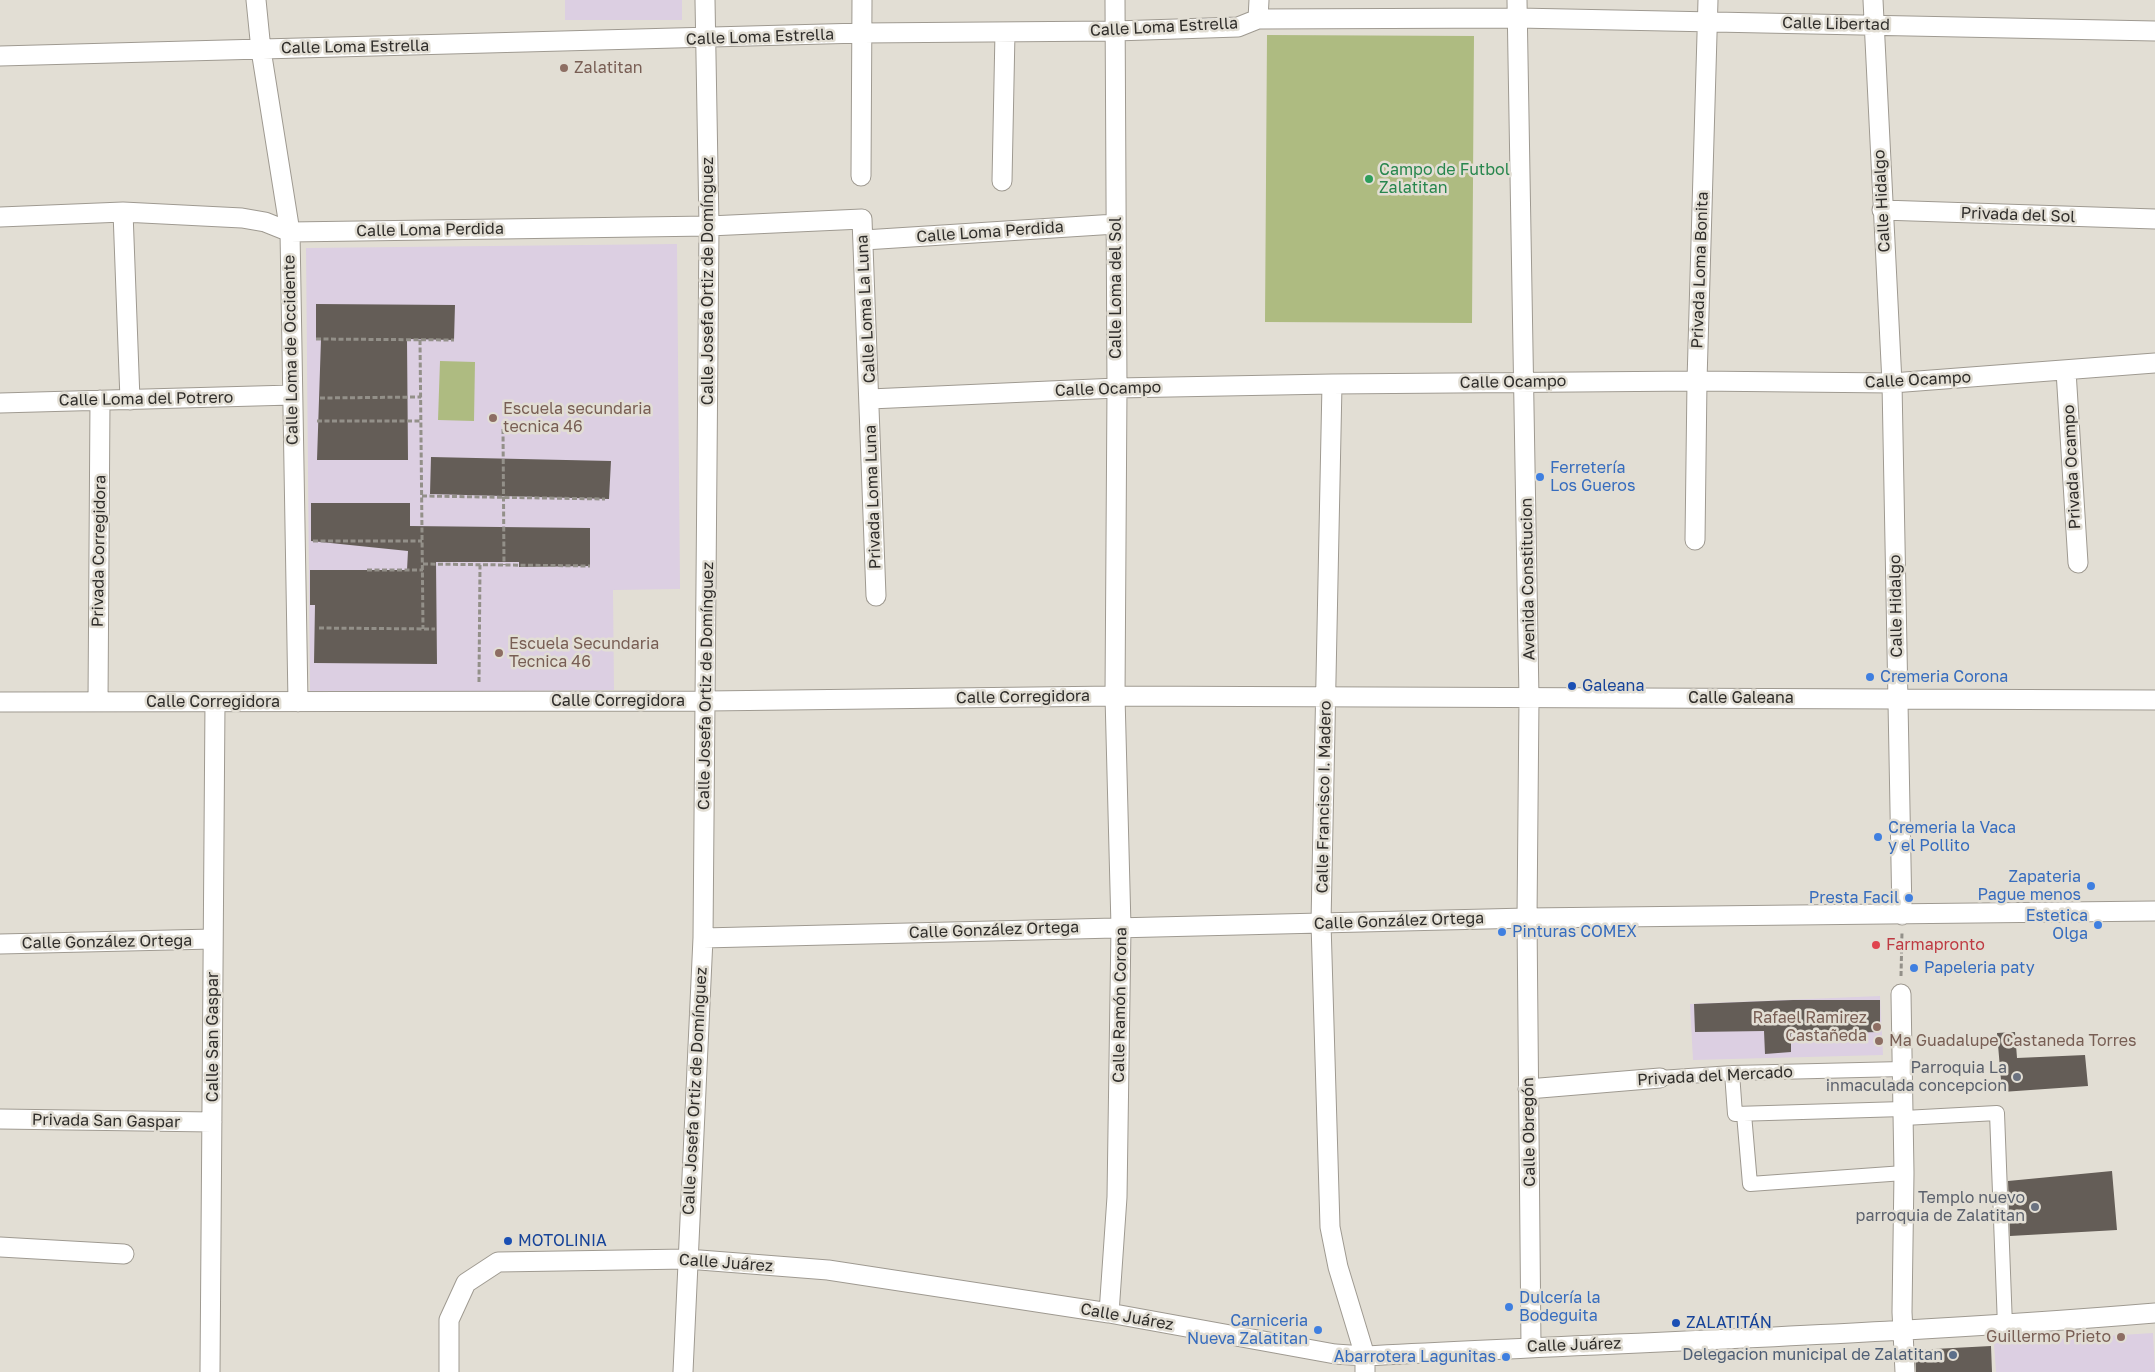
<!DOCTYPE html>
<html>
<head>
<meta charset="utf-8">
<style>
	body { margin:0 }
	canvas { display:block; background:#e2ded4 }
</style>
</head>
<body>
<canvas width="2155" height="1372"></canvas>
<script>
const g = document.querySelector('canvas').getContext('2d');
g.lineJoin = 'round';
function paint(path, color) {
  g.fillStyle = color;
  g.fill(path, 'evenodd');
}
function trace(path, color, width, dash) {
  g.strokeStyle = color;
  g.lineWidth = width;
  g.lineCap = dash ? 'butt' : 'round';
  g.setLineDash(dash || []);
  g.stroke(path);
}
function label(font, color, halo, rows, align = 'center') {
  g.font = font + ' "Golos Text",sans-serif';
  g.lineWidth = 5;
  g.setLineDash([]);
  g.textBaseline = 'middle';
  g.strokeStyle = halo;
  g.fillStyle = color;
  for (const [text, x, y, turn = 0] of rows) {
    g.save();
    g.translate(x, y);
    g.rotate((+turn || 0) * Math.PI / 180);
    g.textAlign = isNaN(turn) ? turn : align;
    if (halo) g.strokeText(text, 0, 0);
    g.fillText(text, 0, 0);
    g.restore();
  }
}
paint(new Path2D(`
	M565,0H682V20H565Z
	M677,244L680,589L613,590L614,690L310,693L306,248Z
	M1880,996L1883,1055L1693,1060L1690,1004Z
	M2153,1333L2155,1372H1996L1994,1343Z`), '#dccfe2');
paint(new Path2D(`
	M1267,35L1474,36L1472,323L1265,322Z
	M440,361L475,362L474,421L438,420Z`), '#aebb81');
paint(new Path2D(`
	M316,304L455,305L454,340L407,339L408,460H317L321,339H316Z
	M431,457L611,461L609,499L430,494Z
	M311,503H410V526L590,528V566L519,567V562H436L437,664L314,663L315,605H310V570H407L408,551L311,541Z
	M1793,1000H1880V1032L1791,1034V1052L1765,1054L1764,1031L1695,1032L1694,1004Z
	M2015,1032L2017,1058L2085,1055L2088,1086L2002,1092L1997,1033Z
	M2112,1171L2117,1230L2010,1236L2008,1181Z
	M1991,1346L1992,1372H1916L1915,1350Z`), '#645d57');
const pedestrian = new Path2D(`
	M1732,1073L1735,1114L1903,1109
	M1660,1078L1732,1073L1903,1069
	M1744,1114L1750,1184L1904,1173
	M1904,1118L1997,1113L2005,1326`);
const minor = new Path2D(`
	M256,0L261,50L290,232L298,702
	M1517,0L1529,698L1527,918L1531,1347
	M1873,0L1892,383L1902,915
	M1258,19L1259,0
	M0,56L862,33L1115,31L1238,27L1258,19L1518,18L2155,31
	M861,176L862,0
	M1002,181L1005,32
	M1882,210L2155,219
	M123,212L130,400
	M0,217L123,212L242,218L265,222L290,232L709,226L862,219L876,596
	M864,240L1116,224
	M2066,371L2078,563
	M1332,384L1321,923L1330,1227L1338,1267L1365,1356V1372
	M870,399L1117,388L1332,384L1697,381L1892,383L2155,363
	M0,403L292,395
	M1695,540L1697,381L1708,0
	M0,702L707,701L1115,696L2155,700
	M98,702L100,400
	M703,938L1527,918L2155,911
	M0,944L213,939
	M1901,994L1904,1173L1902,1312L1905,1372
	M1528,1089L1660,1078
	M0,1119L212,1122
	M0,1247L124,1254
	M1109,1313L1117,1197L1121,927L1115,696L1117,388L1115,0
	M210,1372L215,702
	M449,1372V1320L466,1283L498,1262L687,1259L828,1270L1109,1313L1335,1354L1365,1356C1628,1342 1892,1335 2155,1313
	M683,1372L703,938L709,226L705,0`);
trace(pedestrian, '#9f9a91', 16);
trace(minor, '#9f9a91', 21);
trace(new Path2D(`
	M316,339L454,340
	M420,340L423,629
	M320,398L421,397
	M317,421H421
	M503,429L504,565
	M422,496L605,499
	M313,541H422
	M423,564L590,566
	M367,570H423
	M319,628L435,629
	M479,682L480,565
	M1901,976L1902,932`), '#939089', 3, [5, 2.5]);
trace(pedestrian, '#fff', 14);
trace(minor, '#fff', 19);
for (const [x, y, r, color] of [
	[564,68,5,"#8d6e63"],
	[1369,179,5,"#2e9e5b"],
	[493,418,5,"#8d6e63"],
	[1540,477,5,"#3f7fe0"],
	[499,653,5,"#8d6e63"],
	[1870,677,5,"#3f7fe0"],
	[1572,686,5,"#1a4fb4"],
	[1878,837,5,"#3f7fe0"],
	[2091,886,5,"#3f7fe0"],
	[1909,898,5,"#3f7fe0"],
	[2098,925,5,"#3f7fe0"],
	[1502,932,5,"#3f7fe0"],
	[1876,945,5,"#e0444e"],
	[1914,968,5,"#3f7fe0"],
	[1877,1027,5,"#8d6e63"],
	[1879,1041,5,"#8d6e63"],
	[2017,1077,5,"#6b7280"],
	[2035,1207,5,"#6b7280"],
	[508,1241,5,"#1a4fb4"],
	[1509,1307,5,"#3f7fe0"],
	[1676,1323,5,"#1a4fb4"],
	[1318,1330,5,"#3f7fe0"],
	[2121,1337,5,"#8d6e63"],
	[1953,1355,5,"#5c6f8a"],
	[1506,1357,5,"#3f7fe0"]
]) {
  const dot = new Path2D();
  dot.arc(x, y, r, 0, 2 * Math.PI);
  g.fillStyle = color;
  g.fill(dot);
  trace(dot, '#e2ded4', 2);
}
label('16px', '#2f2d2a', '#e2ded4', [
	["Calle Libertad",1836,24,1],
	["Calle Loma Estrella",1164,27,-3],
	["Calle Loma Estrella",760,37,-2],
	["Calle Loma Estrella",355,47,-1],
	["Calle Hidalgo",1882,201,-93],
	["Privada del Sol",2018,215,2],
	["Calle Loma Perdida",430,230,-1],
	["Calle Loma Perdida",990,232,-4],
	["Privada Loma Bonita",1700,270,-88],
	["Calle Josefa Ortiz de Domínguez",708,281,-90],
	["Calle Loma del Sol",1116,288,-90],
	["Calle Loma La Luna",866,309,-93],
	["Calle Loma de Occidente",291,350,-91],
	["Calle Ocampo",1918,380,-3],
	["Calle Ocampo",1513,382,-1],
	["Calle Ocampo",1108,389,-2],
	["Calle Loma del Potrero",146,399,-1],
	["Privada Ocampo",2072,467,-93],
	["Privada Loma Luna",873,497,-92],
	["Privada Corregidora",99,551,-89],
	["Avenida Constitucion",1528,579,-91],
	["Calle Hidalgo",1896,606,-91],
	["Calle Josefa Ortiz de Domínguez",706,686,-89],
	["Calle Corregidora",1023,697,-1],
	["Calle Galeana",1741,698],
	["Calle Corregidora",618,701],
	["Calle Corregidora",213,702],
	["Calle Francisco I. Madero",1324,797,-89],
	["Calle González Ortega",1399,921,-2],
	["Calle González Ortega",994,930,-2],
	["Calle González Ortega",107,942,-1],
	["Calle Ramón Corona",1120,1005,-89],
	["Calle San Gaspar",213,1037,-90],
	["Privada del Mercado",1715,1076,-3],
	["Calle Josefa Ortiz de Domínguez",695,1091,-87],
	["Privada San Gaspar",106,1121,1],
	["Calle Obregón",1529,1132,-91],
	["Calle Juárez",726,1263,4],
	["Calle Juárez",1127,1317,10],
	["Calle Juárez",1574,1345,-2]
]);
label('16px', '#785e54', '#e2ded4', [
	["Zalatitan",574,68],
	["Escuela secundaria",503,409],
	["tecnica 46",503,427],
	["Escuela Secundaria",509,644],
	["Tecnica 46",509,662],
	["Rafael Ramirez",1867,1018,"right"],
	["Castañeda",1867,1036,"right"],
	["Ma Guadalupe Castaneda Torres",1889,1041],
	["Guillermo Prieto",2111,1337,"right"]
], 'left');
label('16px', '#27864d', '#e2ded4', [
	["Campo de Futbol",1379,170],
	["Zalatitan",1379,188]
], 'left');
label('16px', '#366cbe', '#e2ded4', [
	["Ferretería",1550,468],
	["Los Gueros",1550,486],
	["Cremeria Corona",1880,677],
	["Cremeria la Vaca",1888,828],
	["y el Pollito",1888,846],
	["Zapateria",2081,877,"right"],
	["Pague menos",2081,895,"right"],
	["Presta Facil",1899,898,"right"],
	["Estetica",2088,916,"right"],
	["Olga",2088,934,"right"],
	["Pinturas COMEX",1512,932],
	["Papeleria paty",1924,968],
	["Dulcería la",1519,1298],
	["Bodeguita",1519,1316],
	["Carniceria",1308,1321,"right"],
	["Nueva Zalatitan",1308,1339,"right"],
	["Abarrotera Lagunitas",1496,1357,"right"]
], 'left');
label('16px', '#164399', '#e2ded4', [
	["Galeana",1582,686],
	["MOTOLINIA",518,1241],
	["ZALATITÁN",1686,1323]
], 'left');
label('16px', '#be3a42', '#e2ded4', [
	["Farmapronto",1886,945]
], 'left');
label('16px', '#5b616d', '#e2ded4', [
	["Parroquia La",2007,1068],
	["inmaculada concepcion",2007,1086],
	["Templo nuevo",2025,1198],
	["parroquia de Zalatitan",2025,1216]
], 'right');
label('16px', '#4e5e75', '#e2ded4', [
	["Delegacion municipal de Zalatitan",1943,1355]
], 'right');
</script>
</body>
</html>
